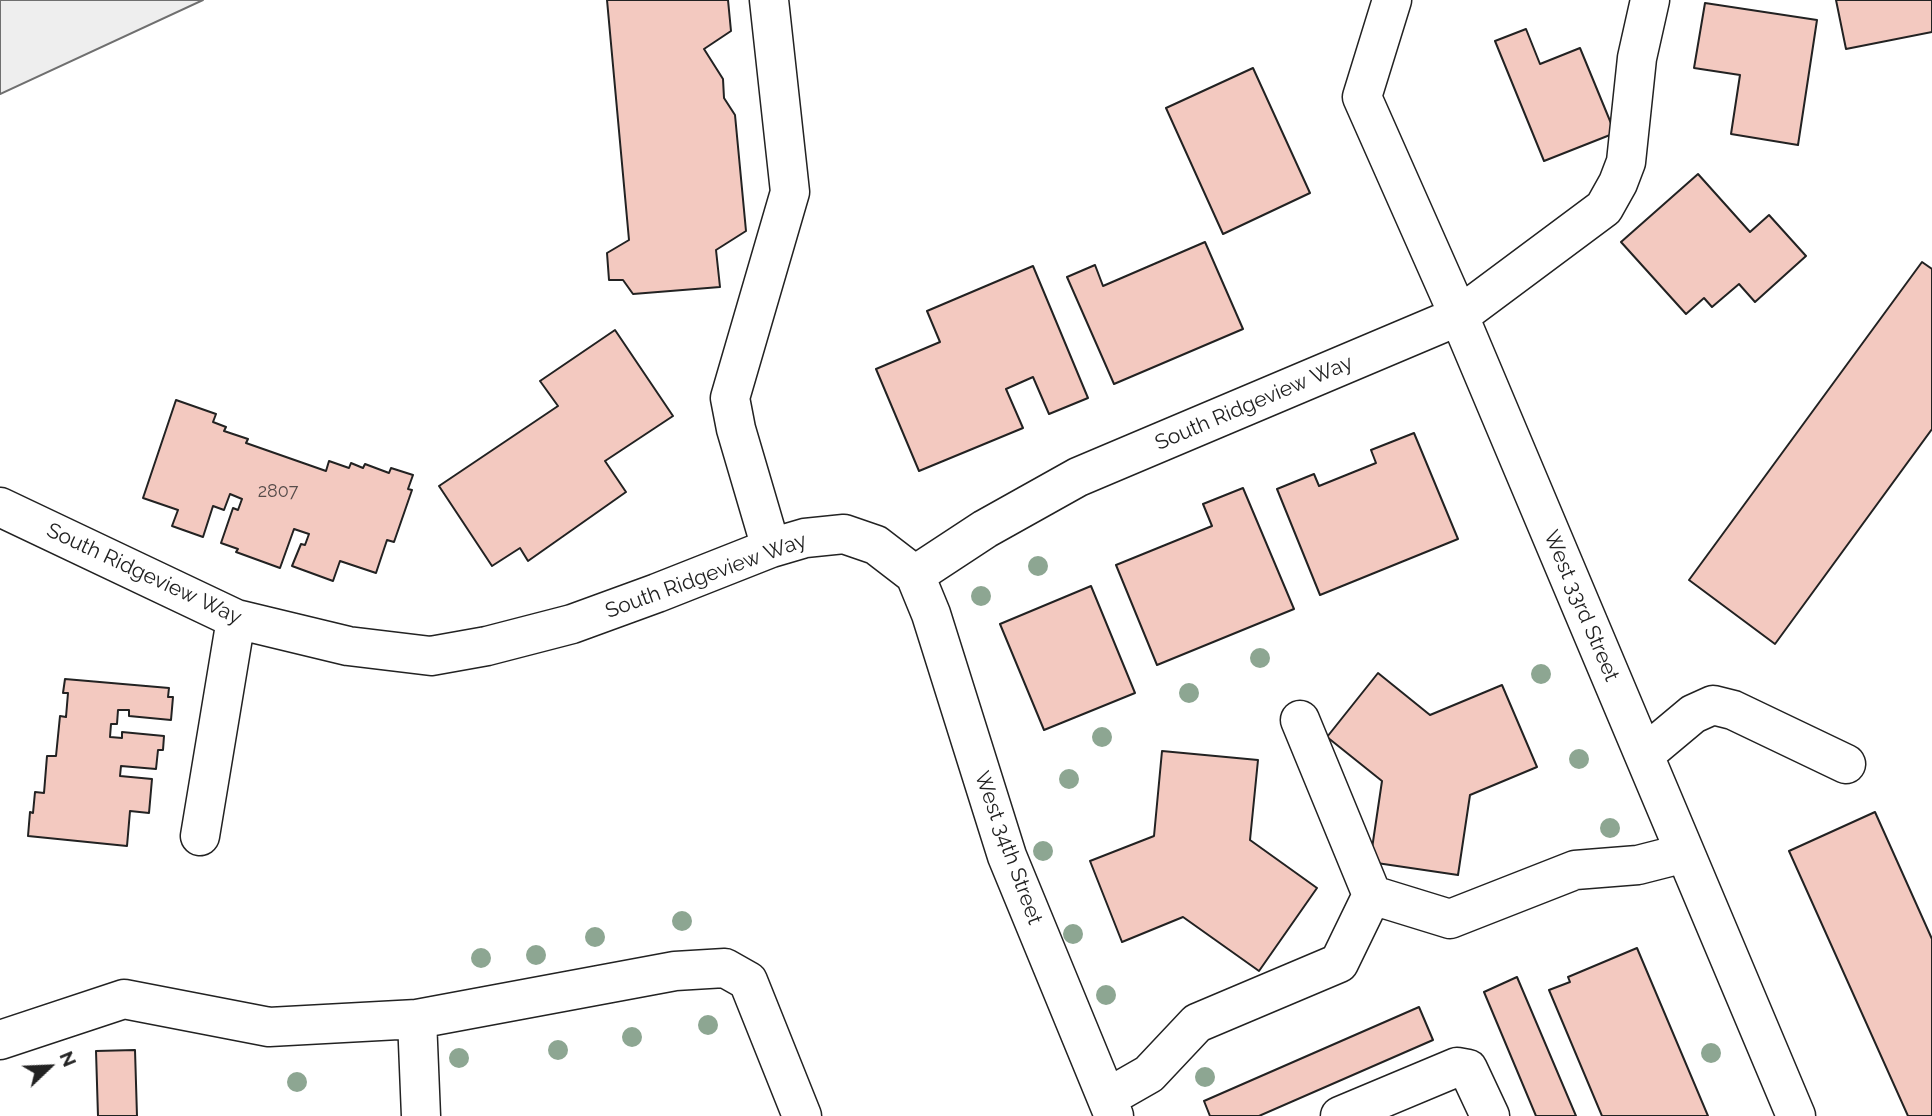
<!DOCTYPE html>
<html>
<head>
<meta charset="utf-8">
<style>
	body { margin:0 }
	#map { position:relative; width:1932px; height:1116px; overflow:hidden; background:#fff; font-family:Raleway,sans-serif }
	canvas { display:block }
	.north { position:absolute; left:14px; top:1032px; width:70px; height:70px; -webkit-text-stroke:5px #fff; paint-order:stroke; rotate:67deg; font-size:19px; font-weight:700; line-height:28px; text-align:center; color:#222 }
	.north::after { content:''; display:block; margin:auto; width:24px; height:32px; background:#222; clip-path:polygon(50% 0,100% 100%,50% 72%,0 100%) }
</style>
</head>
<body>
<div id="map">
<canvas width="1932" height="1116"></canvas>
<div class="north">N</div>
</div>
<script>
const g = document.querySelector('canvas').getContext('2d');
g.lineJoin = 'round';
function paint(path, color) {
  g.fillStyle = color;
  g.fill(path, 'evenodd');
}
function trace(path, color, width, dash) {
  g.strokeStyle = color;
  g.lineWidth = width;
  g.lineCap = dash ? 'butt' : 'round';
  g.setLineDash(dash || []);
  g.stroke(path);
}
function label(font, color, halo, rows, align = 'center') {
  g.font = font + ' Raleway,sans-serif';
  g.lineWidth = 5;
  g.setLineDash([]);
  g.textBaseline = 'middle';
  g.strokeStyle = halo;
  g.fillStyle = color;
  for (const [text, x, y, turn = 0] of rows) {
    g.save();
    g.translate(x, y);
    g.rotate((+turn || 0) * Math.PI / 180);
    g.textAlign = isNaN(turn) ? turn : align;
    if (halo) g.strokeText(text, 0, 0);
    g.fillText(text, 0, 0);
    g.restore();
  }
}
const green = new Path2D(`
	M0,0H203L0,94Z`);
paint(green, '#eee');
trace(green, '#6f6f6f', 2);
const building = new Path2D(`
	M607,0H728L731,31L704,49L723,79L724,98L735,115L746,231L716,250L720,287L633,294L623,280H609L607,253L629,240Z
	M1836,0H1932V32L1846,49Z
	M1705,3L1817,20L1798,145L1731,134L1740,75L1694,68Z
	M1526,29L1540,64L1580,48L1615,133L1544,161L1495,41Z
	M1253,68L1310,193L1223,234L1166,108Z
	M1698,174L1750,232L1769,215L1806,256L1755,302L1739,284L1712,307L1704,298L1686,314L1621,242Z
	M1205,242L1243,329L1114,384L1067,277L1095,265L1103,286Z
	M1922,262L1932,269V429L1775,644L1689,580Z
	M1033,266L1088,398L1049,414L1033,377L1006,389L1023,428L919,471L876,369L940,342L927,311Z
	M615,330L673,416L605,461L626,492L528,561L520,548L492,566L439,486L558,406L540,381Z
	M176,400L216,414L213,422L226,427L224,431L248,439L246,443L326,471L329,461L349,468L351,463L363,468L365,464L389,473L391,468L413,475L408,489L412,490L394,542L387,540L376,573L340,561L333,581L292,566L301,544L305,545L309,534L294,529L280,568L236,552L238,549L221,543L233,508L238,510L242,499L230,494L224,510L213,506L203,537L172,526L178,510L143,498Z
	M1414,433L1458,539L1320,595L1277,489L1314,474L1319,486L1376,463L1371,450Z
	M1243,488L1294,609L1157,665L1116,565L1212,526L1203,504Z
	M1091,586L1135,693L1044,730L1000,624Z
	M1378,673L1430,715L1502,685L1537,767L1470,795L1458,875L1370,862L1382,781L1327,737Z
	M65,679L169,688L168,697H173L171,720L129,716V710H118L117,724H111L110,737L122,738V732L164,736L163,750H158L156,769L121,766L120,776L152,779L149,813L130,811L127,846L28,836L30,812L33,813L35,792L44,793L47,756H56L60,716L66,717L68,693H63Z
	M1162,751L1258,760L1250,840L1317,888L1259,971L1183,917L1122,942L1090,861L1154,836Z
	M1875,812L1932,939V1116H1908L1789,851Z
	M1637,948L1708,1116H1602L1549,990L1570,982L1568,977Z
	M1517,977L1576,1116H1536L1484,992Z
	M1419,1007L1433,1040L1259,1116H1210L1204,1101Z
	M135,1050L137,1116H98L96,1051Z`);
paint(building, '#f3c9c0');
trace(building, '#222', 2);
const minor = new Path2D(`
	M769,0L790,192L730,398L736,429L771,548
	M1392,0L1362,97L1459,316L1796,1116
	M0,507L236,619L348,646L431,656L487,646L572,624L657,593L771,548L805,538L844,534L876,545L915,575
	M915,575L985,529L1078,477L1459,316L1604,208L1618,183L1626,162L1637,58L1650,0
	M915,575L931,614L1007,856L1114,1116
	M1300,720L1372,895L1450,919L1575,870L1638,865L1685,853
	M1644,755L1693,714L1713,705L1733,710L1846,764
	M200,836L236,619
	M417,1019L675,971L725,968L748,981L802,1116
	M0,1040L124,999L269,1027L417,1019L421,1116
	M1107,1098L1149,1074L1197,1023L1339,963L1372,895
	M1340,1116L1457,1067L1468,1069L1490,1116`);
trace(minor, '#222', 41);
trace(minor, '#fff', 38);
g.fillStyle = '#8da692';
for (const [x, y] of [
	[1038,566],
	[981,596],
	[1260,658],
	[1541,674],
	[1189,693],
	[1102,737],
	[1579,759],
	[1069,779],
	[1610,828],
	[1043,851],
	[682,921],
	[1073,934],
	[595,937],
	[536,955],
	[481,958],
	[1106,995],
	[708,1025],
	[632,1037],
	[558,1050],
	[1711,1053],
	[459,1058],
	[1205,1077],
	[297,1082]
]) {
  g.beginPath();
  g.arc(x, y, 10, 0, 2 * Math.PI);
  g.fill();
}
label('18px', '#564c4a', null, [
	["2807",278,492]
]);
label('21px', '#222', '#fff', [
	["South Ridgeview Way",1254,403,-23],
	["South Ridgeview Way",144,574,25],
	["South Ridgeview Way",706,576,-20],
	["West 33rd Street",1581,606,67],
	["West 34th Street",1008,848,70]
]);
</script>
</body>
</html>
